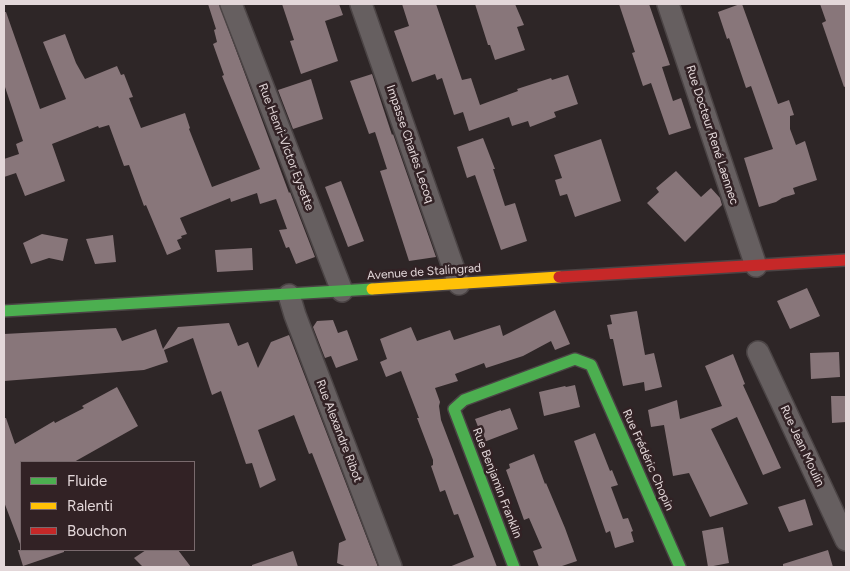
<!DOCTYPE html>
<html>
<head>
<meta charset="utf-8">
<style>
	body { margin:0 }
	#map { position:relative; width:850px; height:571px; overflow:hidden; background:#2e2627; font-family:Figtree,sans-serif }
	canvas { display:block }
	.frame { position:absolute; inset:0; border:5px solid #e3d7d9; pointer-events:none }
	.legend { position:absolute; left:20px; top:461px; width:175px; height:90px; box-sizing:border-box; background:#322225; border:1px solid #796a6d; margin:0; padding:6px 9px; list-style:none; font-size:15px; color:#e3d7d9 }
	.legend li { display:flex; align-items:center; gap:10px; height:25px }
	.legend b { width:25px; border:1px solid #796a6d }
</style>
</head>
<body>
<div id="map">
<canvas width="850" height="571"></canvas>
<div class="frame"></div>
<ul class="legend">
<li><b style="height:6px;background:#4caf50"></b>Fluide</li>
<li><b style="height:6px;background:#ffc107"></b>Ralenti</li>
<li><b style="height:6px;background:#c62828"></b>Bouchon</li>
</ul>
</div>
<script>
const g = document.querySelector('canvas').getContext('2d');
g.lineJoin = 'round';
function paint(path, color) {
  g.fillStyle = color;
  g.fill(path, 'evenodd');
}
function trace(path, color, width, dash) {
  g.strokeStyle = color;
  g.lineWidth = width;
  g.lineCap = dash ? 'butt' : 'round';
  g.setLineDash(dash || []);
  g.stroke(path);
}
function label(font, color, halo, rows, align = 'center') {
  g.font = font + ' Figtree,sans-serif';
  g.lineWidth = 5;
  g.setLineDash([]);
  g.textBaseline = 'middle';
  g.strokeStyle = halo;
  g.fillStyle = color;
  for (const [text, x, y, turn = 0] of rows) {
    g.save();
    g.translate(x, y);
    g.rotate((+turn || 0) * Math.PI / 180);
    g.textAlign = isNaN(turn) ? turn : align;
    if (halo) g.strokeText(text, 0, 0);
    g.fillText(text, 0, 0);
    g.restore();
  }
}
paint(new Path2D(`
	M208,4H219L289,193L290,192L315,257L296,264L289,247L286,248L279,230L287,229L276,199L260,204L257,193L231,202L230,198L180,218L187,234L181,236L182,238L177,240L181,249L167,255L146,205L144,206L129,165L124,166L109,125L99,128L98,126L52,144L65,181L25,196L16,173L4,177V159L19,154L16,144L23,141L4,84V12H6L40,109L66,99L43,42L65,34L76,63L85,79L117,66L121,75L124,74L133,97L129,98L141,128L185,113L190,128L189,129L212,187L260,169L222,76L224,75L213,44L217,42L214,30L216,29Z
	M282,4H339L343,15L325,21L338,61L301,74L290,41L294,40Z
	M402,4H436L462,80L471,78L480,105L518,91L517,89L551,78L552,80L568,75L578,104L554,112L556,117L530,127L528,121L512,126L509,117L469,131L463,112L454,115L442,78L437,80L435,74L412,82L394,31L409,26Z
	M475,4H515L524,25L517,27L525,50L495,60L490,45H488Z
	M619,4H649L670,65L662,67L673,101L681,98L691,128L669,135L651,83L643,86L632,53L635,52Z
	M740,4H742L778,104L789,100L794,115L790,116V129L796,145L805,141L817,180L793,188L795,194L782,198L776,202L759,207L744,158L773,149L751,86L746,88L729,38L727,39L718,12Z
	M820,4H846V86L844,87L822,23L826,21Z
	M372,74L392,135L393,134L436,257L409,261L380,171L387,169L375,132L369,134L350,81Z
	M311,79L323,119L293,129L278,90Z
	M483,138L495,169H493L505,206L515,203L527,241L501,250L475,175L467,178L457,147Z
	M601,139L621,201L575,217L567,194L560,196L555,180L562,178L554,155Z
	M676,171L701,197L711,188L720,198L722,205L685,242L647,203L659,192L656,188Z
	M341,181L364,241L348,247L325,187Z
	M42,234L68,239L63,261L49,258L31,264L23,243Z
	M113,235L116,262L95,264L86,239Z
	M252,248L253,270L217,272L215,250Z
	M807,288L820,316L790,329L777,301Z
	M555,310L570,344L555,350L551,341L523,356L486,368L484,363L455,374L458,381L435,388L440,402L439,406L441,420L497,567H449L474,557L458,514L454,515L445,490L440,492L431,466L433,465V460L417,418H419L401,371L386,377L380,362L387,359L380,339L411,327L417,341L450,330L454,340L500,325L503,336Z
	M637,311L645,355L654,353L662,387L645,391L644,382L623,386L613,339H610L607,325L612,324L610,315Z
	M333,320L338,333L347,330L358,360L336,368L331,356L325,358L313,327L317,321Z
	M229,323L238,346L248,342L258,368L271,342L289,335L378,567H347L337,563L339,543L346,540L312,453L309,454L294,415L258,430L276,480L260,488L252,463L246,464L221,391L212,395L193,338L164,350L168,362L144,370L4,381V334L116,328L122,341L156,329L163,349L178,327Z
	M839,352L840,377L811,379L810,353Z
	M733,354L745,384L743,385L781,468L763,475L737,417L711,429L748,504L710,517L689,473L673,476L664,425L651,427L648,410L677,400L680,419L722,406L705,366Z
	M575,385L580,407L544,416L539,392L565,386L566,387Z
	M117,387L138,426L74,462H21L20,544L4,502V418H6L15,444L54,421L55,423L84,408L82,406Z
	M831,396H846V422L832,423Z
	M510,408L518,429L484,442L475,419L501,410V411Z
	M595,433L610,471L612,470L618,485L611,487L623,519L628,518L633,531L631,532L634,542L615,548L610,531L606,533L574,441Z
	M534,454L545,484L546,483L565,528L577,561L559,567H539L533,551L542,548L529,518L524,520L506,470L510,468L509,464Z
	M805,499L813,525L789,532L778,507Z
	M723,527L729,563L708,567L702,531Z
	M18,550H64V552L23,566Z
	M146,550H178L191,567H143L134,558Z
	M828,550L833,567H783V564Z
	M293,551L298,567H252V565Z`), '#88767a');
const street = new Path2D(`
	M231,4L342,291
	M361,4L459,284
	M668,4L756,266
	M289,295L295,315L391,567
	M758,352L846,540`);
const fast = new Path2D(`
	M4,311L372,289
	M514,567L454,409L464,400L575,359L591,365L680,567`);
const slow = new Path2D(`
	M372,289L559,277`);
const jam = new Path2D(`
	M559,277L846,260`);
trace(street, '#4b4445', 24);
trace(fast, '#4b4445', 14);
trace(slow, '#4b4445', 14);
trace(jam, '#4b4445', 14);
trace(street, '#665f60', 21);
trace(fast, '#4caf50', 11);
trace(slow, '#ffc107', 11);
trace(jam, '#c62828', 11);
label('12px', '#e3d7d9', '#322225', [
	["Rue Docteur René Laennec",712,135,72],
	["Impasse Charles Lecoq",410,144,71],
	["Rue Henri-Victor Eysette",286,147,69],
	["Avenue de Stalingrad",424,272,-4],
	["Rue Alexandre Ribot",339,431,69],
	["Rue Jean Moulin",802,446,65],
	["Rue Frédéric Chopin",648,460,66],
	["Rue Benjamin Franklin",497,483,69]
]);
</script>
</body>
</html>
